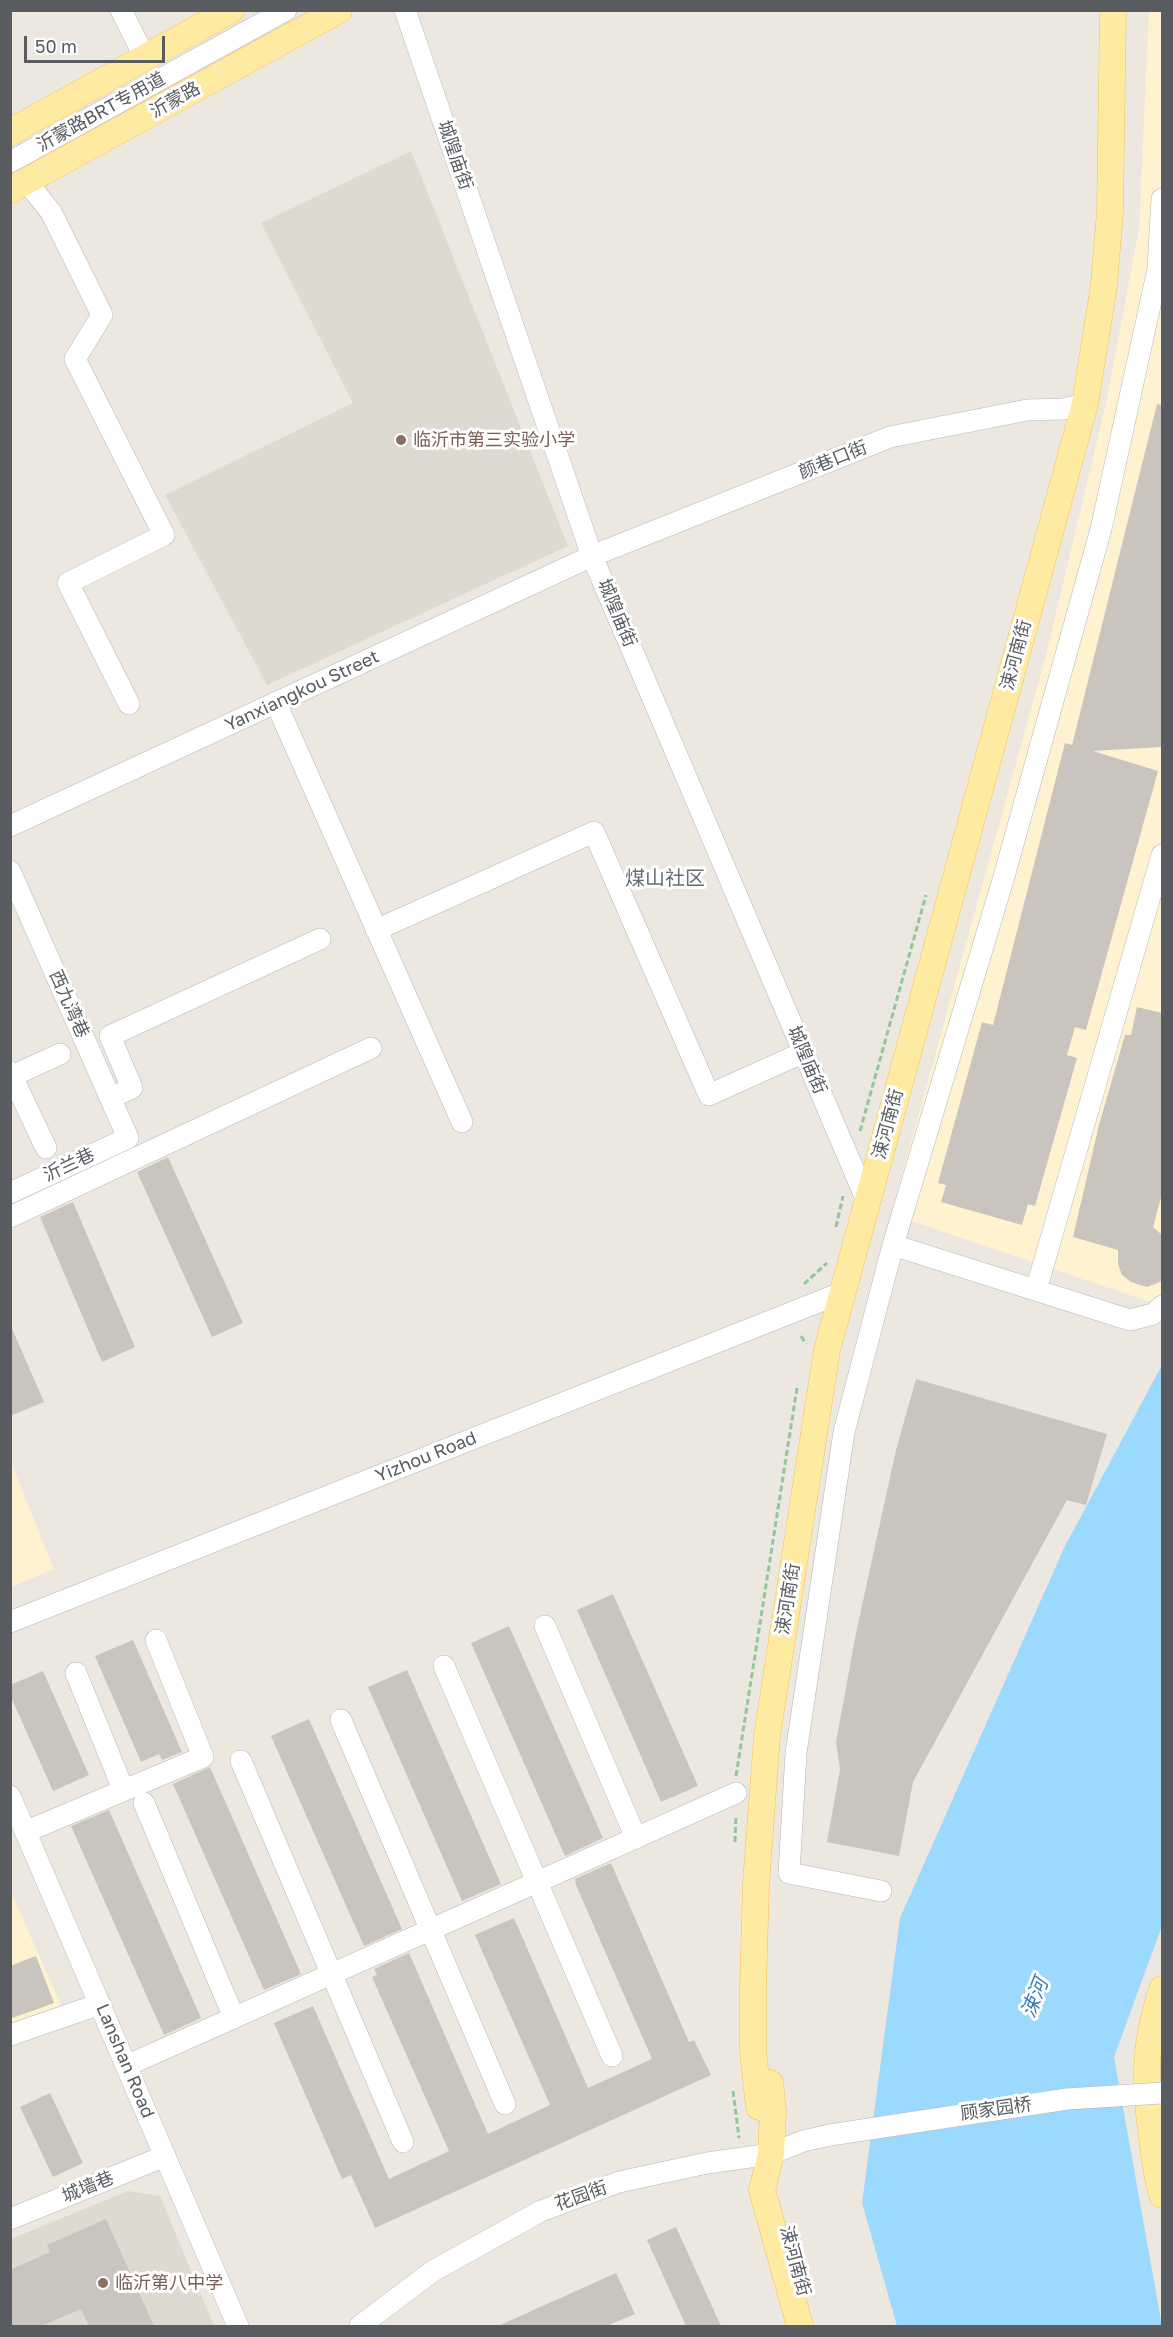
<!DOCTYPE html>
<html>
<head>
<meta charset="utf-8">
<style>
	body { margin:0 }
	#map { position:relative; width:1173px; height:2337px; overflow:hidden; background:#ece8df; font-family:"Golos Text",sans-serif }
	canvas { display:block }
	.frame { position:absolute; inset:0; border:12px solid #585c61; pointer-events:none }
	.scale { position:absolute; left:24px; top:36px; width:141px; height:27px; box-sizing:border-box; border:3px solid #585c61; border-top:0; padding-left:8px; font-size:18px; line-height:21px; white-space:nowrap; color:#585c61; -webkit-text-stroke:4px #fff; paint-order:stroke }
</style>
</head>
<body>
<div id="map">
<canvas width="1173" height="2337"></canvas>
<div class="frame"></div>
<div class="scale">50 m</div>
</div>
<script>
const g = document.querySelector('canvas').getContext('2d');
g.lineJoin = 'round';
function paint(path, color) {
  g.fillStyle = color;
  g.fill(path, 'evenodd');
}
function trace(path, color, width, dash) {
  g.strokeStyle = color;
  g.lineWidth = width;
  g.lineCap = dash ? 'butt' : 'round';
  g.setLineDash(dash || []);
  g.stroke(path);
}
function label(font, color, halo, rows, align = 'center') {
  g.font = font + ' "Golos Text","Noto Sans SC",sans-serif';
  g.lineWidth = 6;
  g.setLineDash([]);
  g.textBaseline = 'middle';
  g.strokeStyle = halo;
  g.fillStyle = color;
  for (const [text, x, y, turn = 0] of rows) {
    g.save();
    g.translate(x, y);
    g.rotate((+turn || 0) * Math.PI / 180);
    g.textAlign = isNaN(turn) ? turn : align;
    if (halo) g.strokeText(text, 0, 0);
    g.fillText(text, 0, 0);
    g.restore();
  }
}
paint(new Path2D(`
	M1149,11H1162V1306L891,1214L1046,655L1107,399L1139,229Z
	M10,1460L54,1569L11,1587H10Z
	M10,1890L61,2005L11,2024H10Z`), '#fff2d1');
paint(new Path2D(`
	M411,151L568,546L267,685L165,495L353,403L261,223Z
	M128,2191L160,2196L214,2326H11V2239Z`), '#dedacf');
paint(new Path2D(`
	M1162,1365V1926L1114,2057L1162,2326H897L862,2203L900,1918L1064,1548Z`), '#9cd9ff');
paint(new Path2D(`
	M1157,404L1162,405V747L1093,751L1158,771L1086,1030L1075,1027L1067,1055L1077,1058L1035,1206L1028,1204L1022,1225L941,1202L946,1185L938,1183L982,1022L993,1025L1065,743L1072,745Z
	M1137,1007L1162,1013V1194L1153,1227L1162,1235V1281L1147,1287L1131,1282L1122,1275L1118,1264V1250L1073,1237L1099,1125L1125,1035H1131Z
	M168,1157L243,1323L212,1337L137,1172Z
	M73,1202L135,1347L102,1362L40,1217Z
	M10,1324L44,1402L10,1416Z
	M916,1379L1107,1434L1086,1505L1067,1500L913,1782L899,1856L827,1842L840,1769L836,1742L856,1633L896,1450Z
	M613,1594L698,1786L661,1802L577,1610Z
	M509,1626L603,1838L565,1856L471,1643Z
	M133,1640L182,1752L162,1760L159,1754L141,1762L95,1656Z
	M407,1670L501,1884L462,1901L368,1687Z
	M43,1671L89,1775L53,1791L10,1695V1685Z
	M309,1719L402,1929L364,1946L271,1736Z
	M210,1767L301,1974L264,1990L173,1784Z
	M109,1810L201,2018L164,2035L71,1826Z
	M611,1863L689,2042L694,2040L711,2075L375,2228L351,2175L342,2179L274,2023L313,2006L389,2179L449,2151L372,1977L377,1975L374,1969L409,1953L488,2134L550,2105L475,1935L514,1918L588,2088L652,2059L576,1885L575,1879Z
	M36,1956L54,2003L10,2019V1966Z
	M50,2093L83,2163L53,2177L20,2107Z
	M106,2219L154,2326H89L81,2309L41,2326H10V2270L50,2252L47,2245Z
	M676,2227L721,2326H686L647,2240Z
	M616,2273L635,2314L606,2326H498Z`), '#c9c5be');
const minor = new Path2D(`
	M121,10L145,58
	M405,10L592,556L867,1201
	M10,162L286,10
	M26,181L51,212L102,315L75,359L164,535L68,583L129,704
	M276,703L462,1122
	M10,826L592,556L890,437L1027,410L1063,409L1085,404
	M10,871L128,1138L10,1193
	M376,930L594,832L709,1095L804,1052
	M10,1072L46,1148
	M10,1077L60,1054
	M110,1098L132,1088L110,1036L320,939
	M10,1217L371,1048
	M893,1245L1130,1320L1153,1314L1162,1306
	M1036,1290L1162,855
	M10,1622L841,1293
	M545,1626L636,1838
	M444,1666L612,2056
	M76,1673L123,1789
	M341,1720L505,2104
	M241,1761L403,2142
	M10,1796L238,2326
	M144,1803L234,2018
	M25,1832L203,1757L156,1640
	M881,1891L789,1873L796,1753L844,1432L893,1245L1003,880L1101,529L1158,269L1162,199
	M10,2035L100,2004
	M126,2066L736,1793
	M10,2219L165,2156
	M360,2326L433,2271L541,2211L619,2182L707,2163L771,2154L803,2141L830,2135`);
const major = new Path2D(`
	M10,132L231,10
	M10,190L339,10
	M1162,1989C1145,2044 1144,2073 1151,2131C1154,2152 1156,2173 1162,2195
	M770,2083L773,2111L771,2154L762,2190L800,2326
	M759,2107L753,2051V1988L756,1884L767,1736L827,1350L1085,404L1104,285L1110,212L1113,10`);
trace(minor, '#b2b6bb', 22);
trace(major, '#f8be4c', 27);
trace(new Path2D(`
	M860,1131L926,895
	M836,1227L843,1196
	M804,1284L827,1263
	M801,1336L806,1344
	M736,1776L797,1388
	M735,1842L736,1815
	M733,2091L739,2138`), '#92c79e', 3, [6, 3]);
trace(minor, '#fff', 21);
trace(major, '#ffeaa1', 26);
const minorBridge = new Path2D(`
	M830,2135L1067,2099L1162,2093`);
trace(minorBridge, '#b2b6bb', 22, []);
trace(minorBridge, '#fff', 21);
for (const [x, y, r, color] of [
	[401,440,6,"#8d6e63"],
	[103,2283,6,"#8d6e63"]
]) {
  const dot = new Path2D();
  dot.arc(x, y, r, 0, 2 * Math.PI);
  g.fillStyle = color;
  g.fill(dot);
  trace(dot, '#fff', 2);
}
label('18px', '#585c61', '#fff', [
	["沂蒙路",175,100,-29],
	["沂蒙路BRT专用道",101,112,-29],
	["城隍庙街",455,155,71],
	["颜巷口街",833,460,-22],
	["城隍庙街",617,613,67],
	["涑河南街",1016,655,-75],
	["Yanxiangkou Street",302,691,-25],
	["西九湾巷",69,1004,66],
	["城隍庙街",807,1060,67],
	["涑河南街",888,1124,-75],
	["沂兰巷",69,1165,-25],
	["Yizhou Road",426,1457,-22],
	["涑河南街",788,1599,-81],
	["Lanshan Road",125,2061,67],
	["顾家园桥",996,2109,-8],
	["城墙巷",88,2187,-22],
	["花园街",581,2196,-20],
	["涑河南街",795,2261,75]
]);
label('18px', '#785e54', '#fff', [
	["临沂市第三实验小学",413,440],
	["临沂第八中学",115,2283]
], 'left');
label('20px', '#696e73', '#fff', [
	["煤山社区",665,879]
]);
label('italic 20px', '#357bb5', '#fff', [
	["涑河",1035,1998,-68]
]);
</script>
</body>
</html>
